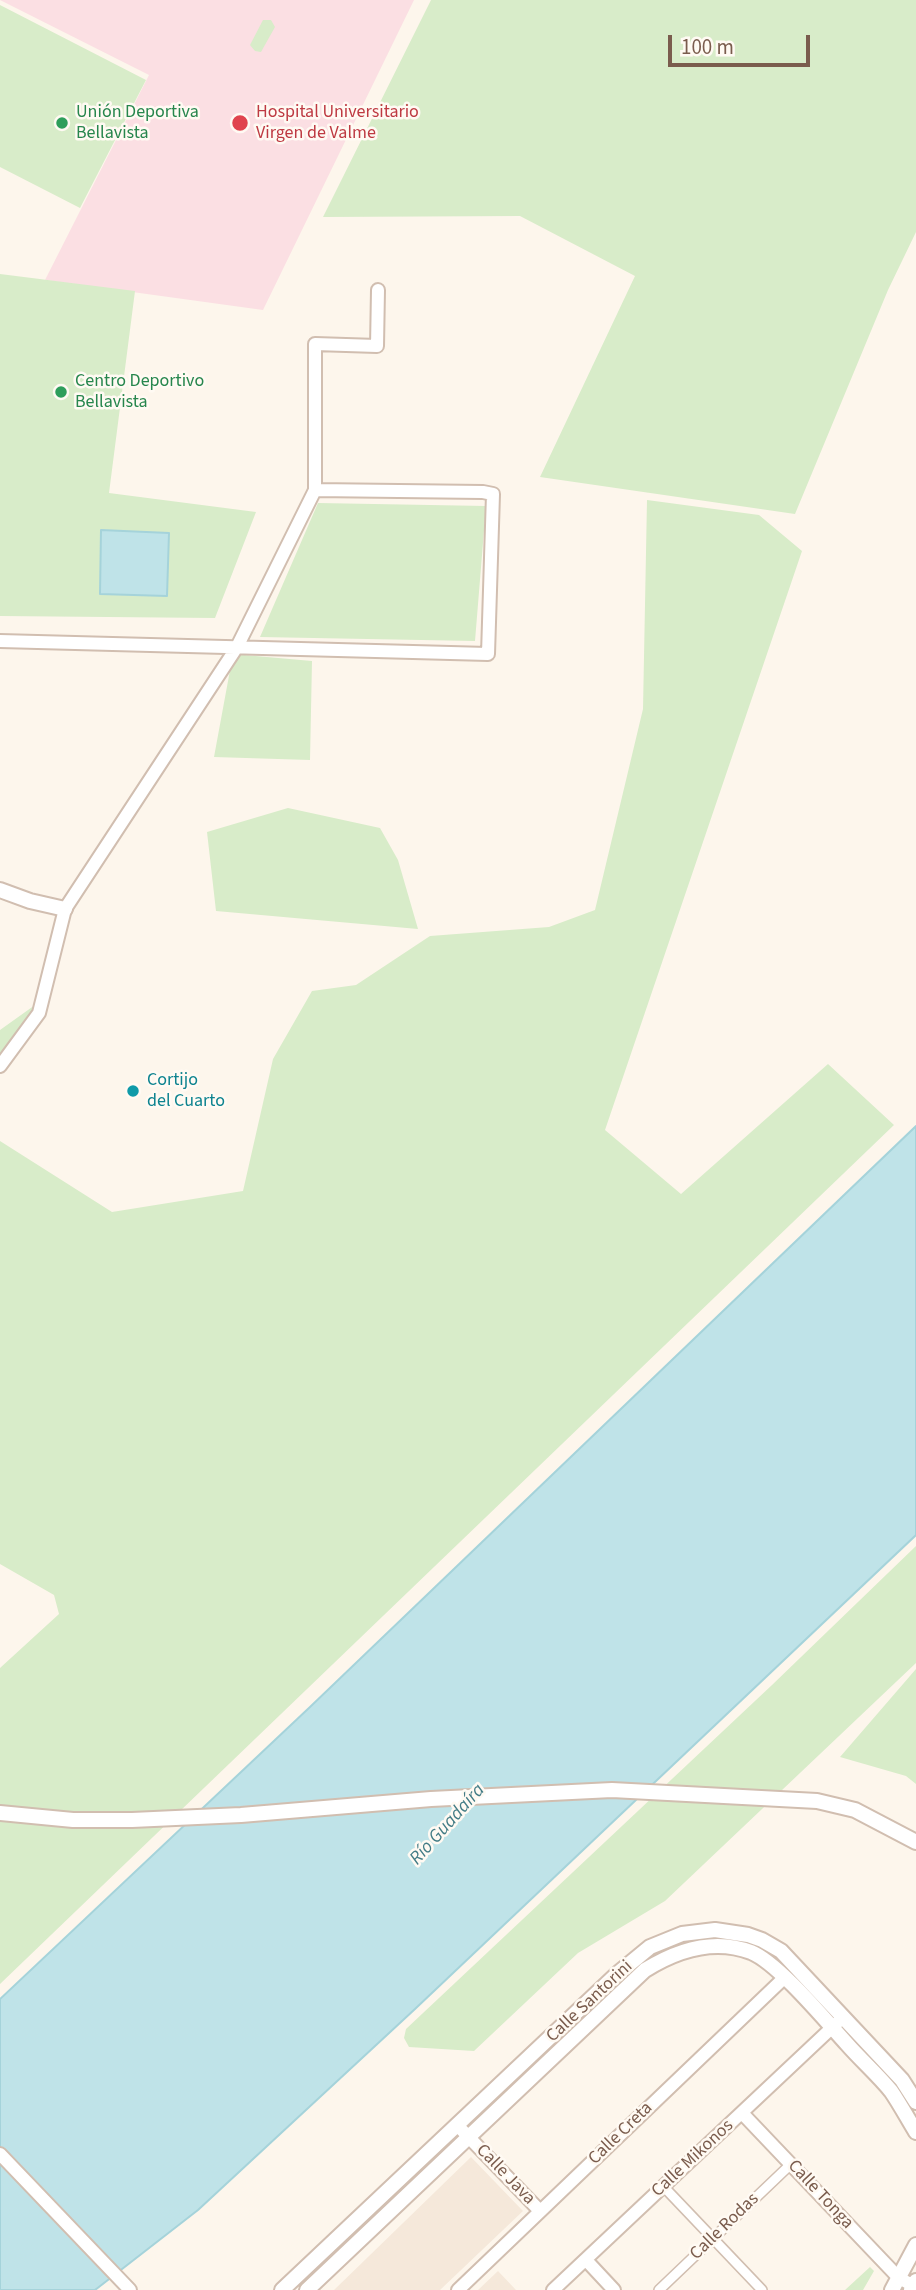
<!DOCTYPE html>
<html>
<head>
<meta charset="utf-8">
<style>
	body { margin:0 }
	#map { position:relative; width:916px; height:2290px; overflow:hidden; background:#fdf6ec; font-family:"Source Sans 3",sans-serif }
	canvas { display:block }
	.scale { position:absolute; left:668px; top:35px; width:142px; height:32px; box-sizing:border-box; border:4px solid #7a5c4d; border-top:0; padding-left:9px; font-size:21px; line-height:24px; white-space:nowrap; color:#7a5c4d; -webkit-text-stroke:5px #fffaf3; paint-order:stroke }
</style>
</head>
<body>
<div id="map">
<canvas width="916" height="2290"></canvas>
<div class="scale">100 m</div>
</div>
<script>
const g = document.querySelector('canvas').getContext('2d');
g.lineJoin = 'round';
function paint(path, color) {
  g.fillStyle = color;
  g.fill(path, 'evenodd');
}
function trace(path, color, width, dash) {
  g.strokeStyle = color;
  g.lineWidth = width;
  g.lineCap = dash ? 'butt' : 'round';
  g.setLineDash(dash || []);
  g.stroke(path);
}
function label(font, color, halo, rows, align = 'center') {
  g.font = font + ' "Source Sans 3",sans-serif';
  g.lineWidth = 5;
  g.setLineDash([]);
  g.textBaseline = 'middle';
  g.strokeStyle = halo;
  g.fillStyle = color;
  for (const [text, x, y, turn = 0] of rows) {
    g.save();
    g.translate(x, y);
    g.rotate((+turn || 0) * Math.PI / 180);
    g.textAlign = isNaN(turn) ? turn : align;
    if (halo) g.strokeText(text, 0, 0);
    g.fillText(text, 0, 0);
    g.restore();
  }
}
paint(new Path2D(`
	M471,2157L523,2211L440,2290H334Z
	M498,2271L516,2290H478Z`), '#f5e8da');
paint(new Path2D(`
	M0,0H414L263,310L45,280L149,75Z`), '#fbdfe3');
paint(new Path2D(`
	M431,0H916V232L888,290L795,514L540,477L635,276L520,216L323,217Z
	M0,5L146,80L80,208L0,167Z
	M263,20H271L275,27L261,52L255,51L250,45Z
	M0,274L135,291L109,493L256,512L215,618L0,616Z
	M647,500L759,515L802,551L605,1130L681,1194L828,1064L894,1125L0,1984V1668L59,1614L54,1595L0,1564V1141L112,1212L243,1191L273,1059L312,991L356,985L430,936L549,927L595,910L643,709Z
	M318,503L486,506L475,641L260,637Z
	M233,654L312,661L310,760L214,757Z
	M288,808L380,828L398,860L418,929L216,911L207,832Z
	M42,1000L0,1063V1030Z
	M916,1546V1663L665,1901L578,1953L474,2051L409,2047L404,2038L406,2029L772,1685Z
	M916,1669V1784L906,1776L840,1757Z
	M870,2267L874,2271L863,2290H845Z`), '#d8ecc9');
const water = new Path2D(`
	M101,530L169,533L167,596L100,594Z
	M916,1126V1535L415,2009L198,2210L95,2290H0V1999L310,1707Z`);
paint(water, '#bfe3e8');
trace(water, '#a5d3da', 2);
const pedestrian = new Path2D(`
	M663,2186L762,2290
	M659,2290L791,2164`);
const minor = new Path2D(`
	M0,641L488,654L493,494L483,492L315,490
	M0,1066L39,1013L65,909L237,647L315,490V344L377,346L378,290
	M742,2113L899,2278L914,2286
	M458,2126L540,2211
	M0,2154L130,2290
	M586,2260L614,2290
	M458,2290L784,1978
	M553,2290L839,2021`);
const tertiary = new Path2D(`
	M0,890L30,901L65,909
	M0,1813L73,1820H132L241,1815L431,1799L612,1790L817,1801L855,1810L916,1842
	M282,2290L616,1975L650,1947L682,1934L715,1930L748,1935L762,1940L781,1951L902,2080L916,2102
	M307,2290L645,1970C677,1950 714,1938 751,1952C778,1963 826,2021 847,2044C861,2060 878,2075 891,2091C900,2104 908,2119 916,2132
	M892,2290L916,2245
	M911,2290L916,2281`);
trace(pedestrian, '#d1beb0', 12);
trace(minor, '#d1beb0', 16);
trace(tertiary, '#d1beb0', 18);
trace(pedestrian, '#fff', 9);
trace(minor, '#fff', 12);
trace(tertiary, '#fff', 14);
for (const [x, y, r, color] of [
	[62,123,7,"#2e9e5b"],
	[240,123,9,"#e0444e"],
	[61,392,7,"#2e9e5b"],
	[133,1091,7,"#0f9aa8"]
]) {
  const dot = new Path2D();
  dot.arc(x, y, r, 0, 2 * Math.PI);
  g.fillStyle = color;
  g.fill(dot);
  trace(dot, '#fffaf3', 2.5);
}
label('18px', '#27864d', '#fffaf3', [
	["Unión Deportiva",76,113],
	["Bellavista",76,134],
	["Centro Deportivo",75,382],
	["Bellavista",75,403]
], 'left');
label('18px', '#be3a42', '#fffaf3', [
	["Hospital Universitario",256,113],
	["Virgen de Valme",256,134]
], 'left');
label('18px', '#0d838f', '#fffaf3', [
	["Cortijo",147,1081],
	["del Cuarto",147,1102]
], 'left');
label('18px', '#7a5c4d', '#fffaf3', [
	["Calle Santorini",590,2002,-43],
	["Calle Creta",621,2134,-44],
	["Calle Mikonos",693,2159,-43],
	["Calle Java",505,2175,46],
	["Calle Tonga",820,2195,47],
	["Calle Rodas",725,2227,-44]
]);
label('italic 19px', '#437c86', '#fffaf3', [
	["Río Guadaíra",448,1825,-48]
]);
</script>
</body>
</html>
